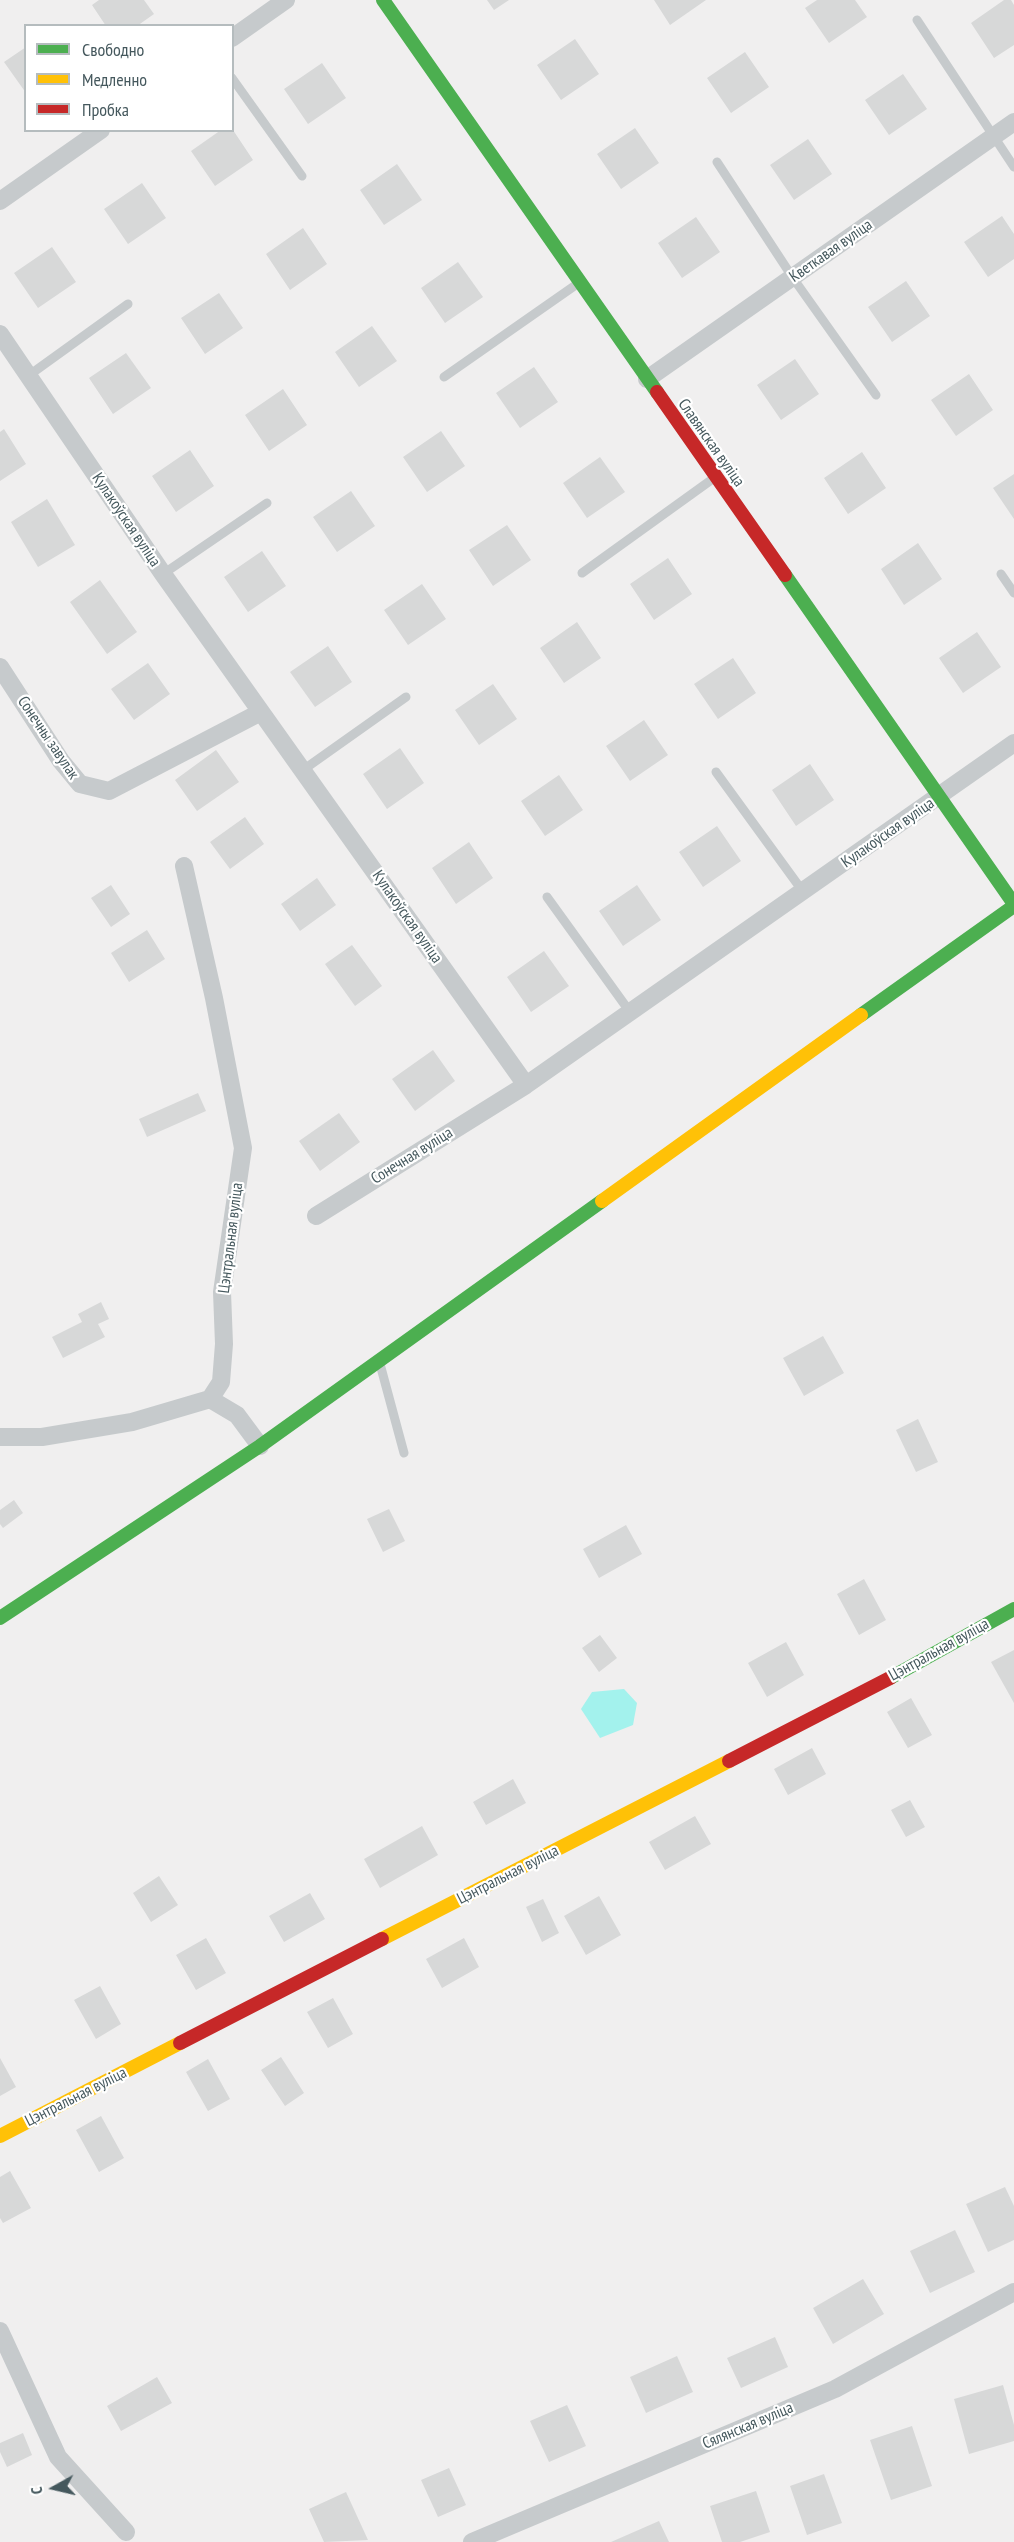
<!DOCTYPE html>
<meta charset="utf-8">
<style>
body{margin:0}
#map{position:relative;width:1014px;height:2542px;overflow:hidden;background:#f0efef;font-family:"PT Sans Narrow",sans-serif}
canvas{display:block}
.legend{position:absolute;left:24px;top:24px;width:210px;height:108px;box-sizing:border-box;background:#fff;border:2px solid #b5bcbe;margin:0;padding:8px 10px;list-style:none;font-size:18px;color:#45585d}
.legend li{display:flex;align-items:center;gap:12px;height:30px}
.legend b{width:30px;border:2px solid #b5bcbe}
.north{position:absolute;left:24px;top:2458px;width:60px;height:60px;-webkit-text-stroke:4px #fff;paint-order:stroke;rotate:262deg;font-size:16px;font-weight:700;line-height:24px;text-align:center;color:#45585d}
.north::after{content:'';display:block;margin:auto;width:21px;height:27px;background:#45585d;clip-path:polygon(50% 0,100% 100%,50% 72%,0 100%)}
</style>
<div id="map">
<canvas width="1014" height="2542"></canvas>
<ul class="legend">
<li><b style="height:8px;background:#4caf50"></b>Свободно</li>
<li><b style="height:8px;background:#ffc107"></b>Медленно</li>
<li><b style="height:8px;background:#c62828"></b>Пробка</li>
</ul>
<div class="north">С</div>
</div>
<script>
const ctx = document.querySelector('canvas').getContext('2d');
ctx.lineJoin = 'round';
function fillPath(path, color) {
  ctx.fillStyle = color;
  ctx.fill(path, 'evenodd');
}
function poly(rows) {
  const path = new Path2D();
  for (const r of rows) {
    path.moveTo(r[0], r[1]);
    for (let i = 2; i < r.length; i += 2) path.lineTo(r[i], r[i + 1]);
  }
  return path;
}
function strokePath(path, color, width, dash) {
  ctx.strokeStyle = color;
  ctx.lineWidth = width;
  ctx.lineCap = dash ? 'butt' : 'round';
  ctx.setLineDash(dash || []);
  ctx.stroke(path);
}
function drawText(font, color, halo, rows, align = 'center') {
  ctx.font = font + ' "PT Sans Narrow",sans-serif';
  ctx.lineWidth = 4.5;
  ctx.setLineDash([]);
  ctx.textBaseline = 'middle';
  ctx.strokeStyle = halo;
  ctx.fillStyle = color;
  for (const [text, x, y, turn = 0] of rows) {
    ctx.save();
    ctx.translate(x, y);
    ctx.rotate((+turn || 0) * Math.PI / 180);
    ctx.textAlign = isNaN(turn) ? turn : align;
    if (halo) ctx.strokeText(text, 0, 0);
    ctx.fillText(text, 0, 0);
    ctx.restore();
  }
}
const water = poly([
 [624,1689,637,1703,633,1725,600,1738,581,1709,592,1692]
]);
const building = poly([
 [99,0,144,0,154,14,137,26,106,26,92,5],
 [487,0,509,0,494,10],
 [654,0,706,0,670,25],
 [817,0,855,0,867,17,829,43,805,8],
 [1004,0,1011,0,1014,5,1014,45,994,58,971,23],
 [575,39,599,74,561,100,537,65],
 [26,47,26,93,4,62],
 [745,52,769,87,731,113,707,78],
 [322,63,346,98,308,124,284,89],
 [903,74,927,109,889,135,865,100],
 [635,128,659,163,621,189,597,154],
 [221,130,233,130,253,160,215,186,191,151],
 [808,139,832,174,794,200,770,165],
 [397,164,422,200,384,225,360,190],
 [142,183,166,218,128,244,104,209],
 [1002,216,1014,234,1014,259,988,277,964,242],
 [696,217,720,252,682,278,658,243],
 [303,228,327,264,290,290,266,254],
 [52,247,76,282,38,308,14,273],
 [458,262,483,297,445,323,421,288],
 [906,281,930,316,892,342,868,307],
 [219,293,243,328,205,354,181,318],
 [372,326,397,361,359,387,335,352],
 [126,353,151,388,113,414,89,378],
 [795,359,819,394,781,420,757,385],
 [534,367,558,402,520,428,496,393],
 [969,374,993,410,956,436,931,400],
 [283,389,307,425,269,451,245,415],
 [4,429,26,464,0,481,0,432],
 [441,431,465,466,427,492,403,457],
 [190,450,214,486,176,512,152,476],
 [862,452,886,488,848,514,824,478],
 [600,457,625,492,587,518,563,483],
 [1014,474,1014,519,993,488],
 [351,491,375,526,337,552,313,517],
 [47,499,75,545,38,567,11,522],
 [507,525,531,560,493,586,469,550],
 [918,543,942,579,904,605,881,569],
 [262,551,286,586,248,612,224,577],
 [668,558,692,594,654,620,630,584],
 [100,580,137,632,107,654,70,602],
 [422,584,446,619,408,645,384,610],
 [577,622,601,658,564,683,540,648],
 [977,632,1001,667,963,693,939,658],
 [328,646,352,682,315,707,290,672],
 [733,658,756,693,718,719,694,684],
 [148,663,170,694,134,720,111,689],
 [493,684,517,719,479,745,455,710],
 [644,720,668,755,630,781,606,746],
 [400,748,424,783,387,809,363,774],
 [216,750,239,782,197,811,175,780],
 [810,764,834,800,796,826,772,790],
 [559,775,583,810,545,836,521,801],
 [245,817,264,844,230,869,210,842],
 [717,826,741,861,703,887,679,852],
 [469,842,493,878,456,904,432,868],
 [317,878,336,905,300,931,281,904],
 [111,885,130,914,111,927,91,898],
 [637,885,661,920,623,946,599,911],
 [147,930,165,959,129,982,111,953],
 [352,945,382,986,355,1006,325,964],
 [544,951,569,986,531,1012,507,977],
 [433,1050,455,1081,415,1111,392,1079],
 [198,1093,206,1111,147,1137,139,1119],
 [339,1113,360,1142,320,1171,299,1141],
 [101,1302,109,1319,98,1324,105,1337,63,1358,52,1337,82,1322,78,1314],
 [823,1336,844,1373,804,1396,783,1358],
 [918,1419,938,1462,916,1472,896,1430],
 [14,1500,23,1513,3,1528,0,1524,0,1510],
 [389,1509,405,1541,383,1552,367,1519],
 [626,1525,642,1554,599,1578,583,1549],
 [864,1579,886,1620,859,1635,837,1594],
 [600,1635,617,1658,599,1672,582,1648],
 [786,1642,804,1675,767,1697,748,1663],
 [1014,1650,1014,1703,991,1662],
 [911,1698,932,1735,908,1748,887,1712],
 [812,1748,826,1774,788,1795,774,1769],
 [513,1779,526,1803,486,1825,473,1802],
 [910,1800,925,1827,906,1837,891,1810],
 [695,1816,711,1844,665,1870,649,1842],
 [422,1826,438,1855,380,1888,364,1859],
 [159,1876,178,1905,151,1922,133,1893],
 [310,1893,325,1919,284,1942,269,1916],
 [599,1896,621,1935,586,1955,564,1916],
 [543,1899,559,1933,542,1942,526,1907],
 [206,1938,226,1973,196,1990,176,1955],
 [464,1938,479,1967,442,1988,426,1959],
 [100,1986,121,2024,96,2039,74,2000],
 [333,1998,353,2034,328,2048,307,2012],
 [281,2057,304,2093,285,2106,261,2070],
 [0,2058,16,2087,0,2096],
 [208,2059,230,2099,208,2111,186,2072],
 [101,2116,124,2158,99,2172,76,2130],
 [10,2171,31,2208,3,2223,0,2218,0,2177],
 [1005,2187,1014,2206,1014,2240,988,2252,966,2204],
 [955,2230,975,2272,930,2293,910,2251],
 [863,2279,884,2314,833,2344,813,2308],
 [775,2337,788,2367,741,2388,727,2358],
 [677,2356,693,2392,646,2413,630,2377],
 [157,2377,172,2403,121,2431,107,2406],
 [1003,2385,1014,2425,1014,2441,969,2454,954,2399],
 [567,2405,586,2446,549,2462,530,2421],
 [912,2426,932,2486,891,2500,870,2440],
 [23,2433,32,2455,7,2467,0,2452,0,2443],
 [449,2468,466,2505,438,2517,421,2480],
 [824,2474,842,2523,807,2535,790,2486],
 [756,2491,770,2532,740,2542,722,2542,710,2506],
 [346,2492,368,2540,324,2542,309,2509],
 [659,2521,669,2542,611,2542]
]);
const lane = poly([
 [917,20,1014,167],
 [232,78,302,176],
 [717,162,793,278,876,395],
 [28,376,128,304],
 [444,377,580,282],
 [582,573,714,478],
 [163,574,267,503],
 [1001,574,1014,593],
 [303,770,406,697],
 [716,772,804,893],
 [547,897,630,1012],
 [380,1364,404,1453]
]);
const street = poly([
 [232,38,286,0],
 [0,201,101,130],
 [0,334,163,574,526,1085],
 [647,379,1014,122],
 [0,667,61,761,80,784,109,791,261,712],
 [316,1216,526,1085,1014,743],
 [210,1399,237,1415,260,1446],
 [0,1437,42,1437,132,1422,210,1399,221,1382,224,1344,222,1292,243,1148,214,998,184,866],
 [0,2331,58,2457,126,2532],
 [472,2542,835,2389,1014,2292]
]);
const fast = poly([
 [383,0,657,392],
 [785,575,1014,904],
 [861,1015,1014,906],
 [0,1618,260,1446,602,1201],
 [890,1678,1014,1609]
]);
const slow = poly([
 [602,1201,861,1015],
 [382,1939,729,1761],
 [0,2136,180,2043]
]);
const jam = poly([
 [657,392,785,575],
 [729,1761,890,1678],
 [180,2043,382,1939]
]);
const streetNames = [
 ["Кветкавая вуліца",831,251,-35],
 ["Славянская вуліца",711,443,55],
 ["Кулакоўская вуліца",126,520,56],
 ["Сонечны завулак",48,738,56],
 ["Кулакоўская вуліца",888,833,-35],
 ["Кулакоўская вуліца",407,917,55],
 ["Сонечная вуліца",412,1156,-32],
 ["Цэнтральная вуліца",231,1238,-83],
 ["Цэнтральная вуліца",939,1650,-29],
 ["Цэнтральная вуліца",508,1875,-27],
 ["Цэнтральная вуліца",76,2097,-27],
 ["Сялянская вуліца",748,2426,-23]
];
fillPath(water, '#a3f2ed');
fillPath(building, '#d7d8d8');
strokePath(lane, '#c6cacc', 9);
strokePath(street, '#c6cacc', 18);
strokePath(fast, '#4caf50', 14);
strokePath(slow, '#ffc107', 14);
strokePath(jam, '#c62828', 14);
drawText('16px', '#45585d', '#fff', streetNames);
</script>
